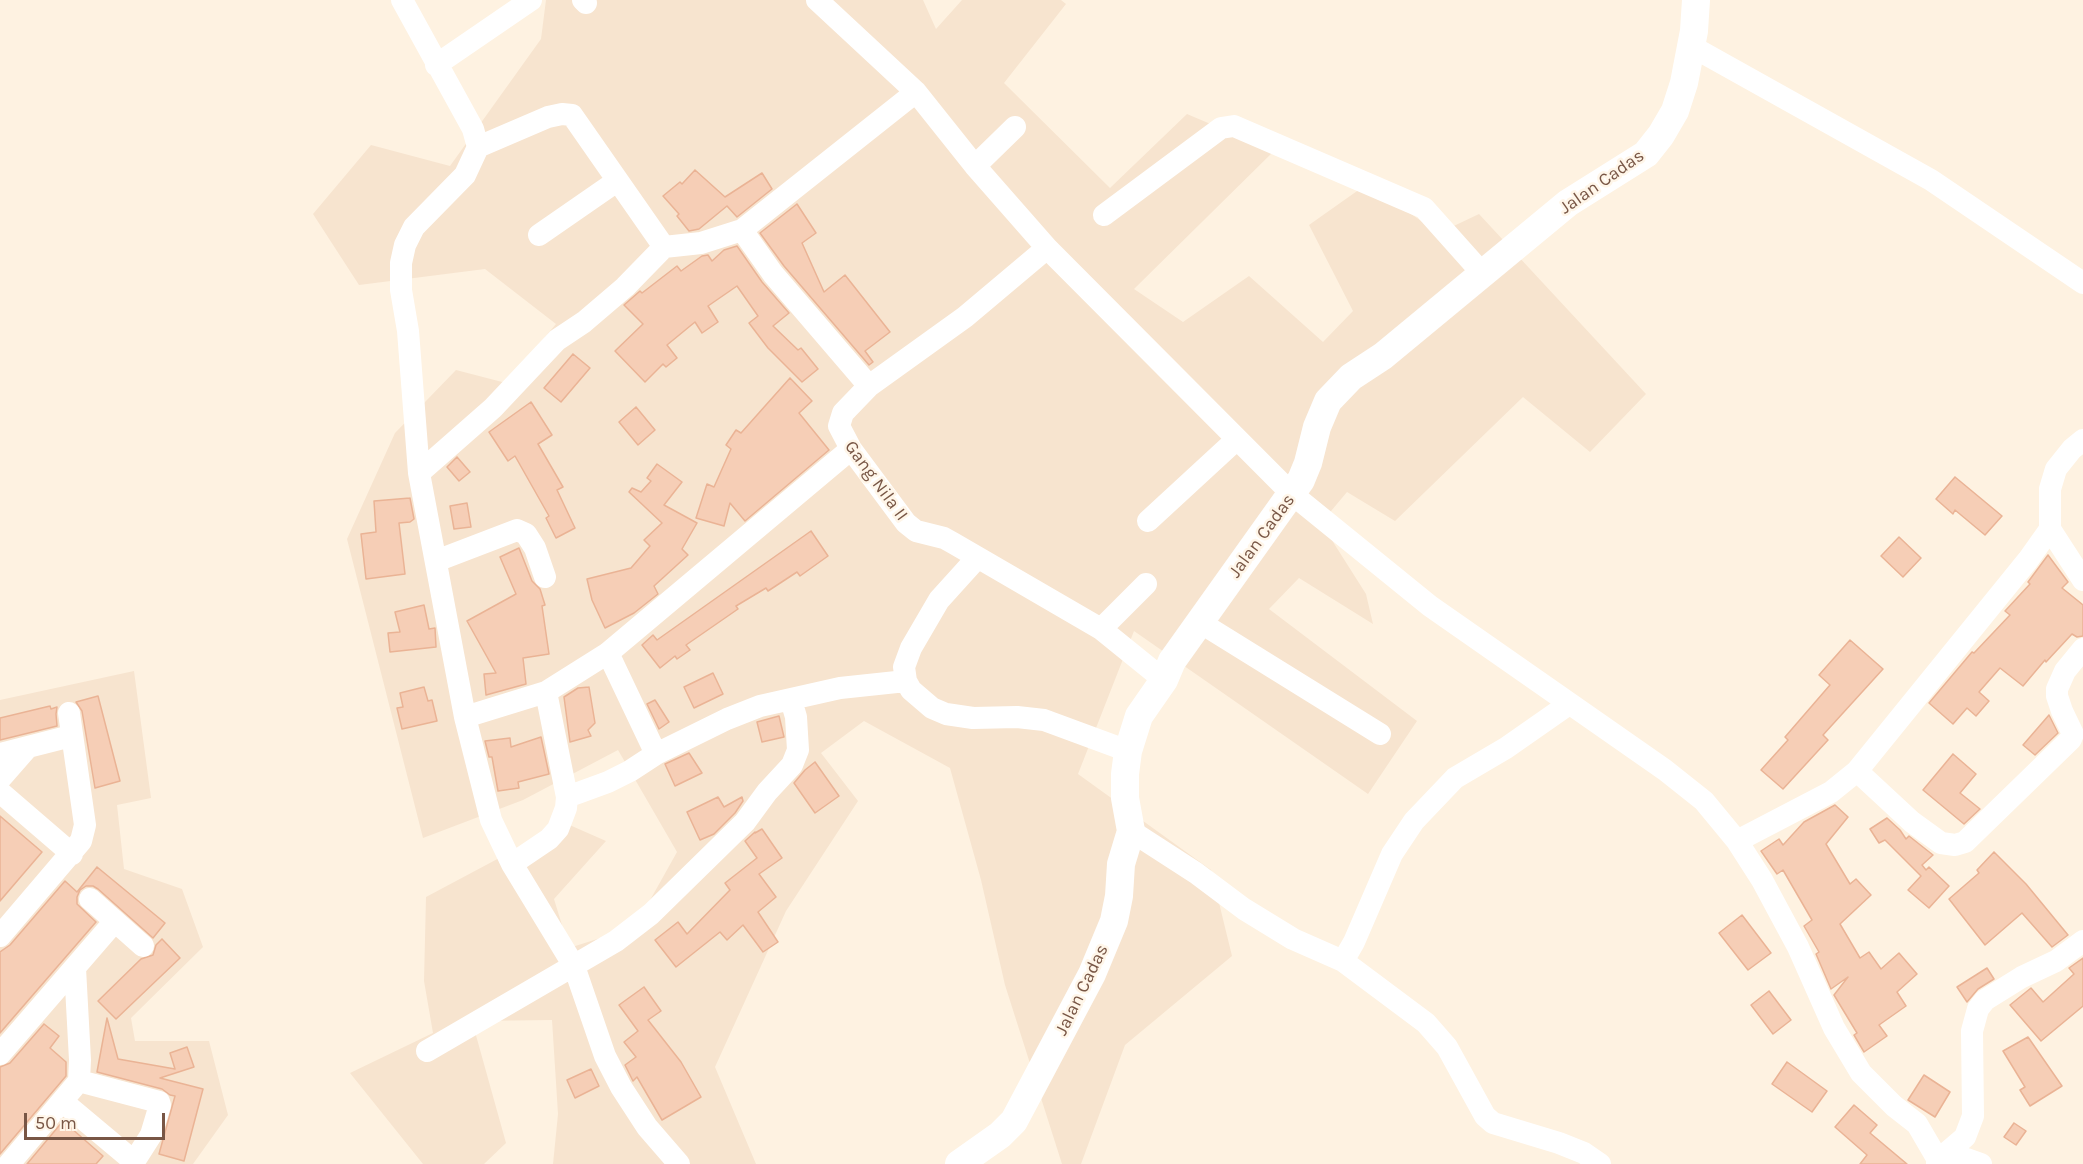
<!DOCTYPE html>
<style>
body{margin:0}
#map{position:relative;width:2083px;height:1164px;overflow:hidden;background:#fef2e1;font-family:Karla,sans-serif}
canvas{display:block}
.scale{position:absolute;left:24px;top:1113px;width:141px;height:27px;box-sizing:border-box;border:3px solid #785645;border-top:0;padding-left:8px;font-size:18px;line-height:21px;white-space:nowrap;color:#785645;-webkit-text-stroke:4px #fff6e9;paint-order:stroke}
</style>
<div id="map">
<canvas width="2083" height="1164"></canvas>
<div class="scale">50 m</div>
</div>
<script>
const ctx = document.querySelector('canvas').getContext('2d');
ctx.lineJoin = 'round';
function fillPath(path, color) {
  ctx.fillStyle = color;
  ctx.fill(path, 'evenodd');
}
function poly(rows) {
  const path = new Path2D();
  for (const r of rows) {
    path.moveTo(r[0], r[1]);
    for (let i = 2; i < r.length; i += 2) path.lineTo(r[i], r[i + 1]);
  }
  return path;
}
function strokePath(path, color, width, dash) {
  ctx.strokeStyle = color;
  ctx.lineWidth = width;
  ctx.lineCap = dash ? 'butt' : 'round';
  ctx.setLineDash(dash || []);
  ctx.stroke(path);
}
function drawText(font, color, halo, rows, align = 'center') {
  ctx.font = font + ' Karla,sans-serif';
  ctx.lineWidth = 5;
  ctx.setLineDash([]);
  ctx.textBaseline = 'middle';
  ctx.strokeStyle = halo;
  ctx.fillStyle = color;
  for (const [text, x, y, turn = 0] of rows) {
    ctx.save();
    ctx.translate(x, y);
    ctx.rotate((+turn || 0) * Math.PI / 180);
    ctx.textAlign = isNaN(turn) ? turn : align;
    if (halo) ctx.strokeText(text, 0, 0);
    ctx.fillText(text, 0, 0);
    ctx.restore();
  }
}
const residential = poly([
 [546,0,923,0,936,29,962,0,1061,0,1066,4,1004,83,1110,188,1187,114,1274,151,1134,289,1183,322,1249,276,1323,342,1353,311,1309,225,1367,184,1439,233,1479,214,1646,394,1590,452,1523,397,1395,521,1347,492,1321,523,1366,594,1373,624,1299,578,1269,609,1417,721,1368,794,1134,631,1078,774,1211,870,1232,956,1125,1045,1081,1164,1062,1164,1005,985,981,880,950,768,864,721,821,753,858,801,786,911,715,1067,756,1164,553,1164,558,1114,552,1020,472,1021,506,1143,484,1164,423,1164,350,1073,433,1033,424,981,426,897,565,823,606,841,554,899,569,948,635,927,677,852,618,750,523,800,423,838,347,539,395,433,456,370,506,383,556,324,485,269,359,285,313,214,371,145,450,166,541,39],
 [134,671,151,798,117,805,124,869,182,889,203,947,131,1018,135,1041,209,1041,228,1115,193,1164,0,1164,0,700]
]);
const building = poly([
 [695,170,725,197,762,173,772,189,737,217,727,206,699,229,689,231,677,216,679,214,663,196,680,182,682,184,695,170],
 [797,204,816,233,802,243,824,292,845,275,890,332,865,351,873,362,869,365,784,266,760,233,797,204],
 [737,246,762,282,789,313,773,326,798,350,801,348,818,369,802,382,768,348,749,323,758,316,737,286,708,306,718,322,702,333,695,322,667,345,677,358,666,367,663,364,645,382,615,351,643,324,624,305,640,291,642,293,677,266,681,271,702,256,708,255,712,261,724,250,737,246],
 [573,354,590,368,561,402,544,388,573,354],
 [790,378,812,401,799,413,829,450,745,521,730,503,724,526,696,518,707,484,714,487,731,449,726,445,736,430,741,433,790,378],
 [531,402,552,435,538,444,563,487,557,490,575,528,556,538,546,518,549,516,515,456,508,461,489,432,531,402],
 [636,407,655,430,638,445,619,422,636,407],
 [457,457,470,472,459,481,447,467,457,457],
 [657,464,682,482,664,505,697,523,682,549,688,555,654,586,658,594,634,613,605,628,592,600,587,579,631,568,650,546,644,540,662,523,629,492,632,488,641,492,651,481,647,478,657,464],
 [1955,477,2002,516,1985,535,1955,510,1953,514,1936,499,1955,477],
 [410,498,414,519,410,522,399,523,405,574,366,579,361,534,376,532,374,501,410,498],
 [467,503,471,527,454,529,450,506,467,503],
 [811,531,828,556,800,576,797,572,768,591,766,588,736,606,738,609,686,645,690,650,677,659,675,656,660,668,642,645,653,635,657,640,811,531],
 [1899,537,1921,558,1903,577,1881,556,1899,537],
 [519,548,532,581,540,589,545,605,542,606,549,654,523,658,526,684,486,695,484,674,496,673,467,621,516,594,500,557,519,548],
 [2048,555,2068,582,2062,588,2083,605,2083,636,2077,637,2072,634,2046,662,2045,660,2023,686,2000,668,1979,692,1989,701,1976,716,1967,708,1953,724,1929,703,1972,652,1974,653,2010,615,2005,611,2030,584,2028,582,2048,555],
 [424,605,429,629,435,628,436,647,390,652,388,633,400,632,395,612,424,605],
 [1850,640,1883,669,1823,735,1828,740,1783,789,1761,770,1788,740,1785,737,1830,685,1819,675,1850,640],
 [713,673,723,694,694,708,684,687,713,673],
 [424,687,428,701,432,700,437,721,402,729,397,708,403,707,400,693,424,687],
 [589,687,595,723,588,730,591,736,570,742,564,697,578,688,589,687],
 [98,696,120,781,95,788,82,711,76,702,98,696],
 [655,700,669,722,659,729,647,704,655,700],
 [50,706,51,709,57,707,56,714,57,726,0,740,0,718,50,706],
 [2049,715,2058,733,2035,755,2023,745,2049,715],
 [779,716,784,737,762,742,757,722,779,716],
 [541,737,549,774,518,782,519,788,498,791,492,757,489,757,485,741,510,738,511,747,541,737],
 [689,753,702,773,675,786,665,764,689,753],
 [1953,754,1976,774,1960,793,1980,809,1964,824,1923,790,1953,754],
 [815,762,839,796,815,813,794,783,805,770,815,762],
 [718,797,724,807,742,797,743,801,735,813,714,834,700,840,687,812,718,797],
 [1835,805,1848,817,1826,844,1850,884,1856,879,1871,895,1840,924,1860,958,1869,952,1881,969,1899,953,1917,974,1897,992,1906,1006,1879,1025,1887,1036,1864,1052,1854,1035,1857,1033,1834,995,1848,977,1831,989,1816,954,1819,952,1804,926,1812,920,1783,870,1777,874,1761,851,1779,839,1783,845,1804,822,1835,805],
 [0,816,42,852,0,901,0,816],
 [1887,818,1900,830,1906,839,1909,836,1933,855,1922,865,1926,870,1929,867,1949,886,1929,908,1908,890,1921,876,1885,840,1879,843,1870,829,1887,818],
 [762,829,782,858,759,874,776,897,758,912,778,942,763,952,743,925,727,940,720,932,676,967,655,940,678,922,687,934,730,890,725,883,757,858,745,841,755,832,755,833,762,829],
 [1994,852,2026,884,2068,935,2052,947,2022,913,1985,945,1949,899,1979,873,1977,870,1994,852],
 [97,867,165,923,153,938,98,889,93,886,86,886,80,890,77,897,77,904,96,922,0,1033,0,952,10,945,65,881,77,892,97,867],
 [1742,915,1771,953,1748,970,1719,933,1742,915],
 [162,939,180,958,116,1019,98,1001,141,959,153,955,156,945,162,939],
 [2083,958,2083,1006,2041,1041,2010,1005,2031,988,2043,1002,2074,974,2069,968,2083,958],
 [1987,968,1994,979,1978,989,1967,1002,1957,987,1987,968],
 [644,987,661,1011,648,1020,681,1062,701,1097,662,1120,637,1077,633,1081,625,1065,636,1057,624,1042,638,1031,619,1005,644,987],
 [1769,991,1791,1020,1773,1034,1751,1005,1769,991],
 [107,1018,118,1059,175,1069,170,1053,187,1047,194,1067,160,1078,203,1089,184,1161,159,1154,175,1096,170,1095,162,1089,97,1072,107,1018],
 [44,1024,59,1036,50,1048,66,1062,66,1076,0,1154,0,1067,10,1063,44,1024],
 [2028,1037,2062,1086,2030,1106,2020,1090,2025,1087,2003,1051,2028,1037],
 [1787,1062,1827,1091,1812,1112,1772,1084,1787,1062],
 [591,1069,599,1086,575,1098,567,1080,591,1069],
 [1924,1075,1950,1092,1935,1117,1908,1100,1924,1075],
 [1854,1105,1877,1125,1870,1133,1907,1164,1860,1164,1867,1155,1835,1127,1854,1105],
 [63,1121,103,1156,96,1164,27,1164,63,1121],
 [2014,1123,2026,1131,2016,1145,2004,1137,2014,1123]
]);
const minor = poly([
 [402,0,473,129,478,147,465,175,414,227,405,245,401,263,401,290,408,331,419,473,465,717,491,820,512,864,574,966,605,1056,621,1087,647,1127,679,1164],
 [583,0,586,3],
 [817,0,916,92,975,166,1047,248,1292,494,1430,606,1665,770,1704,801,1737,841,1762,880,1798,947,1834,1028,1861,1073,1894,1106,1917,1124,1938,1160,1967,1159,1981,1164],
 [1691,46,1931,180,2083,283],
 [436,65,531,0],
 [478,147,548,117,562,114,572,115,664,247],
 [975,166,1015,127],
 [1104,215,1221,128,1234,126,1424,208,1482,273],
 [742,230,773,274,869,386,843,413,839,426,851,449,906,523,916,531,944,538,953,543,1101,629,1164,680],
 [539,235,617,181],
 [869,386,965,317,1047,248],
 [419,473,493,408,557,340,584,322,625,287,664,247,701,243,742,230,916,92],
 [1148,521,1237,439],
 [2050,529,2083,580],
 [977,558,939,600,911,648,904,667,906,681,911,690,932,708,946,714,973,718,1017,717,1044,720,1128,751],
 [436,561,517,530,526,534,535,548,545,577],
 [1201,623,1380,734],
 [1101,629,1146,584],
 [608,653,656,754],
 [465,717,546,692],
 [0,754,71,736],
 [1857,771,1912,822,1941,843,1955,845,1965,842,2071,739,2073,734,2062,711,2057,696,2057,689,2065,671,2083,649],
 [0,779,28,747],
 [0,792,72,854],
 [567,797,608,782,630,771,656,754,727,719,760,706,840,688,906,681],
 [1131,831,1196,873,1244,909,1293,939,1343,961,1426,1023,1447,1047,1485,1116,1493,1123,1559,1143,1584,1153,1600,1164],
 [1737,841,1831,792,1857,771,2028,560,2050,529,2050,489,2056,469,2072,449,2083,440],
 [512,864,549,839,558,829,566,808,567,797,546,692,608,653,851,449],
 [90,899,143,946],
 [0,936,81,841,85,825,69,713],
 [1343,961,1354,942,1392,854,1414,821,1455,778,1506,748,1569,704],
 [427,1051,616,941,651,914,745,822,767,792,792,765,798,750,796,717,791,700],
 [0,1054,115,921],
 [63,1102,131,1159,137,1157,151,1135,160,1105,159,1102,79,1081],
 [1937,1163,1938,1160,1965,1137,1973,1116,1972,1031,1978,1009,1985,1000,2022,977,2056,961,2083,941],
 [9,1164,79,1081,80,1060,75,968]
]);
const tertiary = poly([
 [959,1164,1000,1135,1014,1121,1092,974,1114,921,1119,896,1121,864,1131,831,1125,798,1125,774,1128,751,1139,716,1164,680,1172,661,1301,480,1308,463,1317,427,1328,401,1351,377,1383,356,1568,203,1646,154,1661,135,1675,111,1684,83,1694,31,1696,0]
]);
const streetNames = [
 ["Jalan Cadas",1602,182,-35],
 ["Gang Nila II",876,481,54],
 ["Jalan Cadas",1262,536,-54],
 ["Jalan Cadas",1082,990,-64]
];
fillPath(residential, '#f7e4cf');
fillPath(building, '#f6ceb6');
strokePath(building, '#eab395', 1.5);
strokePath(minor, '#fff', 22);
strokePath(tertiary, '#fff', 28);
drawText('18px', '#785645', '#fff6e9', streetNames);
</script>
